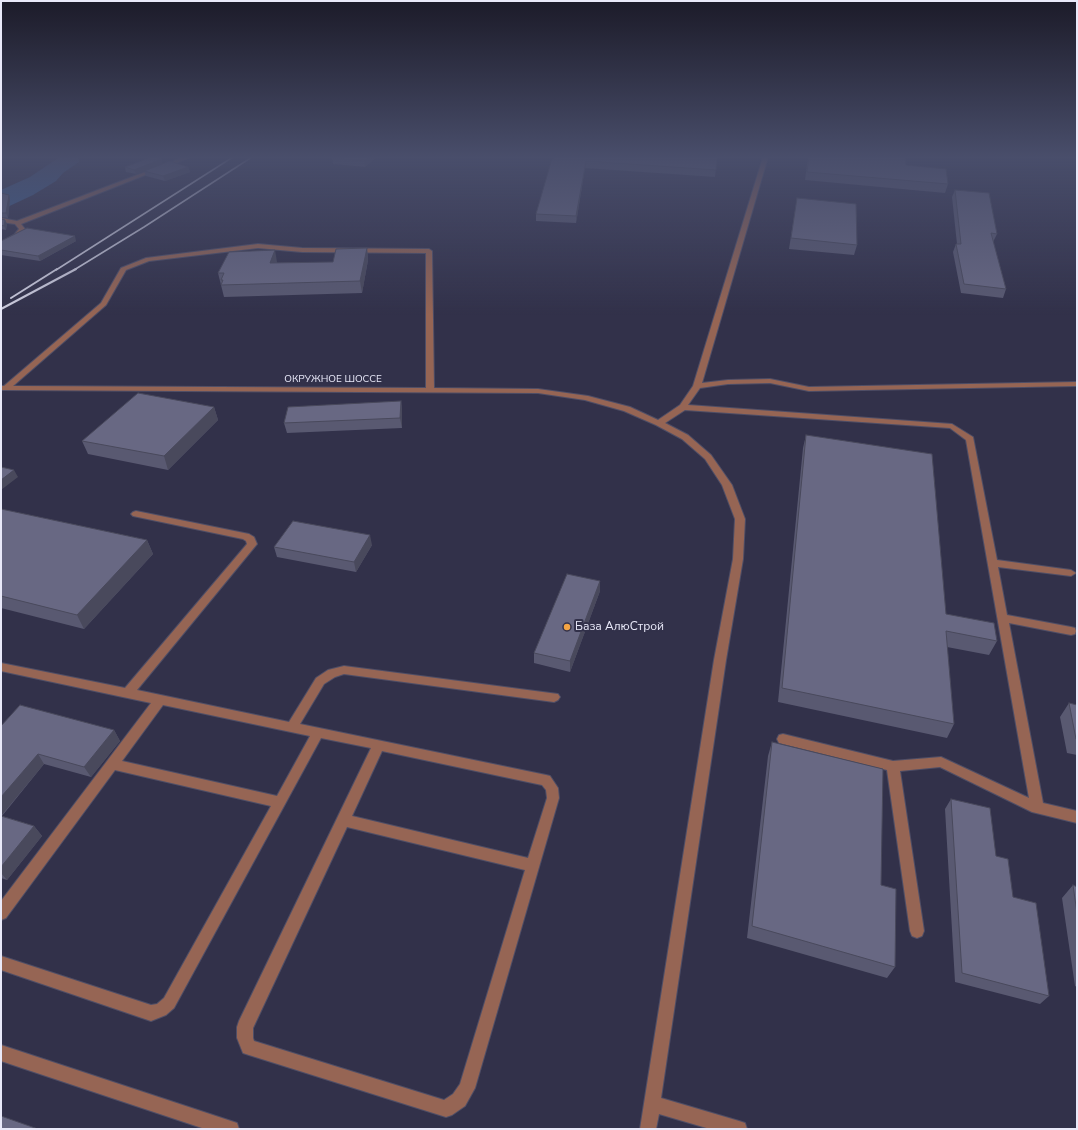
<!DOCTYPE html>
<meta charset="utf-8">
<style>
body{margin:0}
#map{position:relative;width:1078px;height:1130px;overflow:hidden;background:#32314a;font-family:"Nunito Sans",sans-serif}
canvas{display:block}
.frame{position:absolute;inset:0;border:2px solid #e9e9f9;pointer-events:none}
</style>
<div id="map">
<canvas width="1078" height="1130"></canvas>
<div class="frame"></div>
</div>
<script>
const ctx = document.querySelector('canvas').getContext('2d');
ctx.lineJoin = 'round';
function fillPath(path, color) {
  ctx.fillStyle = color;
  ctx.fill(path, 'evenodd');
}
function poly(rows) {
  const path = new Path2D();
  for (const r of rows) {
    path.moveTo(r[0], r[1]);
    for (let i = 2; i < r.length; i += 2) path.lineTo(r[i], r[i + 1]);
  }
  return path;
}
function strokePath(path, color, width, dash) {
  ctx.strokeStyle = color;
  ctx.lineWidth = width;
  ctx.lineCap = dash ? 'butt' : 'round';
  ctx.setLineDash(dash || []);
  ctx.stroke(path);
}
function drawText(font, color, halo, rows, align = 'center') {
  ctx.font = font + ' "Nunito Sans",sans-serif';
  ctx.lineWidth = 4;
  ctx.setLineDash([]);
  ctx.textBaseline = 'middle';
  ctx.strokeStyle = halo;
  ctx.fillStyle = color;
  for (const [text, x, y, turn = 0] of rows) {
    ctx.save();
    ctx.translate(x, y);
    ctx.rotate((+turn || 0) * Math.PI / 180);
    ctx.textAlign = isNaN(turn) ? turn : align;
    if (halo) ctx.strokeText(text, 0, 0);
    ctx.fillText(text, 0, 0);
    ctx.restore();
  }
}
const water = poly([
 [58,158,77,157,79,159,79,162,63,173,56,181,33,195,1,210,1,190,30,177]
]);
const minor = poly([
 [184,157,191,157,21,224,25,229,18,237,1,246,1,242,14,235,19,229,15,224,1,222,1,218,17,221,184,157],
 [763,157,768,157,702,383,728,380,770,379,809,387,1077,382,1077,386,809,391,770,383,728,384,700,388,688,405,952,424,973,437,997,560,1071,570,1076,573,1071,576,998,567,1007,615,1071,627,1075,628,1076,631,1075,634,1071,635,1009,623,1043,803,1077,811,1077,823,1032,812,940,767,900,771,924,931,922,936,917,938,912,936,910,931,887,770,779,743,777,739,779,735,783,734,893,761,941,757,1029,798,966,440,950,428,685,410,665,423,688,435,711,455,732,485,745,519,743,559,726,660,661,1098,739,1121,745,1123,747,1129,710,1129,659,1114,656,1129,640,1129,714,660,733,559,735,519,722,485,705,459,682,439,656,425,624,411,585,400,538,393,1,390,1,386,4,386,101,303,121,268,146,258,258,244,302,248,429,249,432,251,434,388,538,389,588,396,630,407,658,420,680,405,693,386,763,157],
 [258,248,302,252,426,253,426,388,13,386,106,305,126,270,149,261,258,248],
 [136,511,249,534,254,537,257,544,137,690,289,722,316,678,328,670,344,666,558,694,560,697,558,700,554,702,344,674,335,677,324,684,300,724,546,775,550,776,558,788,559,798,475,1088,465,1106,452,1115,446,1117,249,1055,243,1053,237,1038,237,1027,239,1021,371,748,321,738,174,1008,166,1015,151,1021,1,970,1,956,151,1005,157,1004,164,998,271,806,115,770,6,918,1,920,1,901,151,703,1,671,1,663,125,688,247,544,246,541,243,539,133,516,131,514,133,512,136,511],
 [163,705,310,736,277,796,122,761,163,705],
 [382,751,542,785,546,790,547,798,528,858,352,816,382,751],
 [347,827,525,870,460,1084,453,1094,444,1100,254,1041,253,1038,253,1028,347,827],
 [1,1045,231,1121,237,1123,239,1129,205,1129,1,1061,1,1045]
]);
const railFar1 = poly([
 [56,270,233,157],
 [74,270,144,227,252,157]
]);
const rail = poly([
 [11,298,57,269],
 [1,309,76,269]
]);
const wall = poly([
 [333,157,377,157,365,167,333,164,332,158],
 [502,157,521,157,521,158],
 [554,157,717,157,715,177,585,168,576,223,536,221,536,214],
 [808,157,905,157,906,165,948,184,945,193,805,180],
 [163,164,136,174,126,172,125,167],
 [188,167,190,172,165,181,146,176,144,171],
 [955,190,997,234,993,242,1006,289,1003,298,961,293,953,252,956,244,957,244,952,197],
 [1,193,10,199,8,218,1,217],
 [797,198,857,245,854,255,789,249],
 [1,219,7,224,6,230,1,229],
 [1,241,76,241,40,261,1,255],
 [367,248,368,260,362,293,224,297,218,273,277,262,277,263,333,262],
 [401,401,402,411,402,428,287,433,284,423],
 [214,407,218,420,168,470,88,454,82,441],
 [806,435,946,614,997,641,989,655,947,647,954,724,947,738,778,702,803,448],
 [1,509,147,540,153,554,84,629,1,608],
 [372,545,356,572,277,557,274,547],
 [600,581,600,591,570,672,534,663,534,653],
 [1069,703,1077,705,1077,755,1067,753,1060,717],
 [1,726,114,730,120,741,91,777,44,764,2,816,34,826,42,836,7,880,1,878],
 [772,742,881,885,895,967,887,978,747,938,768,756],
 [951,799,996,856,1049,996,1040,1004,955,982,945,809],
 [1073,885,1077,887,1077,987,1075,986,1062,898]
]);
const shadedWall = poly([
 [369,157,377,157,365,167,364,161],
 [162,159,163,164,136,174,134,170],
 [586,161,585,168,576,223,576,216],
 [188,167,190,172,165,181,163,176],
 [9,195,10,199,8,218,6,213],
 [5,220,7,224,6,230,4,226],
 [75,236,76,241,40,261,38,256],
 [367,248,368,260,362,293,360,281],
 [275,250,277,262,272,275,270,263],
 [401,401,402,411,402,428,400,418],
 [214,407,218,420,168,470,164,456],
 [14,470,18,477,1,490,1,480],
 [370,535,372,545,356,572,354,562],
 [147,540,153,554,84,629,77,615],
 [600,581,600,591,570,672,570,661],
 [114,730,120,741,91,777,84,767],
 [38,754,44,764,1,816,1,797],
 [34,826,42,836,7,880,1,873,1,867]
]);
const building = poly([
 [152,157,154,157,162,159,134,170,125,167,152,157],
 [333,157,369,157,364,161,332,158,333,157],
 [554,157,717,157,716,170,586,161,576,216,536,214,551,162,554,157],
 [809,157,905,157,906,165,946,169,948,184,807,172,809,157],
 [170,161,188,167,163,176,144,171,170,161],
 [955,190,989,193,997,234,991,233,1006,289,964,284,956,244,961,244,955,190],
 [1,193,9,195,6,213,1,213,1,193],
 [797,198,856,204,857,245,791,238,797,198],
 [1,219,5,220,4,226,1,225,1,219],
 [27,228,75,236,38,256,1,250,1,241,27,228],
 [367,248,360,281,221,285,223,280,221,280,224,273,218,273,229,252,275,250,270,263,333,262,336,249,367,248],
 [138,393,214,407,164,456,82,441,138,393],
 [401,401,400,418,284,423,288,407,401,401],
 [806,435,932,454,946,614,994,623,997,641,946,631,954,724,782,688,806,435],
 [1,467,14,470,1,480,1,467],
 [1,509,147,540,77,615,1,596,1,509],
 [293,521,370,535,354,562,274,547,293,521],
 [567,574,600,581,570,661,534,653,567,574],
 [1069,703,1077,705,1077,739,1076,739,1069,703],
 [20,705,114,730,84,767,38,754,1,797,1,726,20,705],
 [772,742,883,769,881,885,896,889,895,967,752,926,772,742],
 [951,799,990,808,996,856,1008,859,1013,897,1036,903,1049,996,962,973,951,799],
 [1,816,34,826,1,867,1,816],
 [1073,885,1077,887,1077,913,1073,885],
 [1,1116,38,1129,1,1129,1,1116]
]);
const markers = [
 [567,627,4,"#f4a444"]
];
const farStreetnames = [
 ["ОКРУЖНОЕ ШОССЕ",333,380]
];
const poiNames = [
 ["База АлюСтрой",575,627]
];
fillPath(water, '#3a5f92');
strokePath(minor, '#4f4e66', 2);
fillPath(minor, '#966554');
strokePath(railFar1, '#d0d0e1', 1.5);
strokePath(rail, '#d0d0e1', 2);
fillPath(wall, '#595971');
fillPath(shadedWall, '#49495c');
fillPath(building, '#686883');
strokePath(building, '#49495c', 1);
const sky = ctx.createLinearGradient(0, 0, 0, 315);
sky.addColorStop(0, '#1c1b29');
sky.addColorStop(0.5, '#494e6b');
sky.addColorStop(1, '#494e6b00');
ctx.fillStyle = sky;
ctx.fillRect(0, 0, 1078, 315);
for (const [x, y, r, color] of markers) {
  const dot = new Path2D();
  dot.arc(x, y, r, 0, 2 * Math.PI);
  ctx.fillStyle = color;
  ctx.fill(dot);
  strokePath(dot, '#32314a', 1.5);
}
drawText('10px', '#e9e9f9', '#32314a', farStreetnames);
drawText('12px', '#e9e9f9', '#32314a', poiNames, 'left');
</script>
